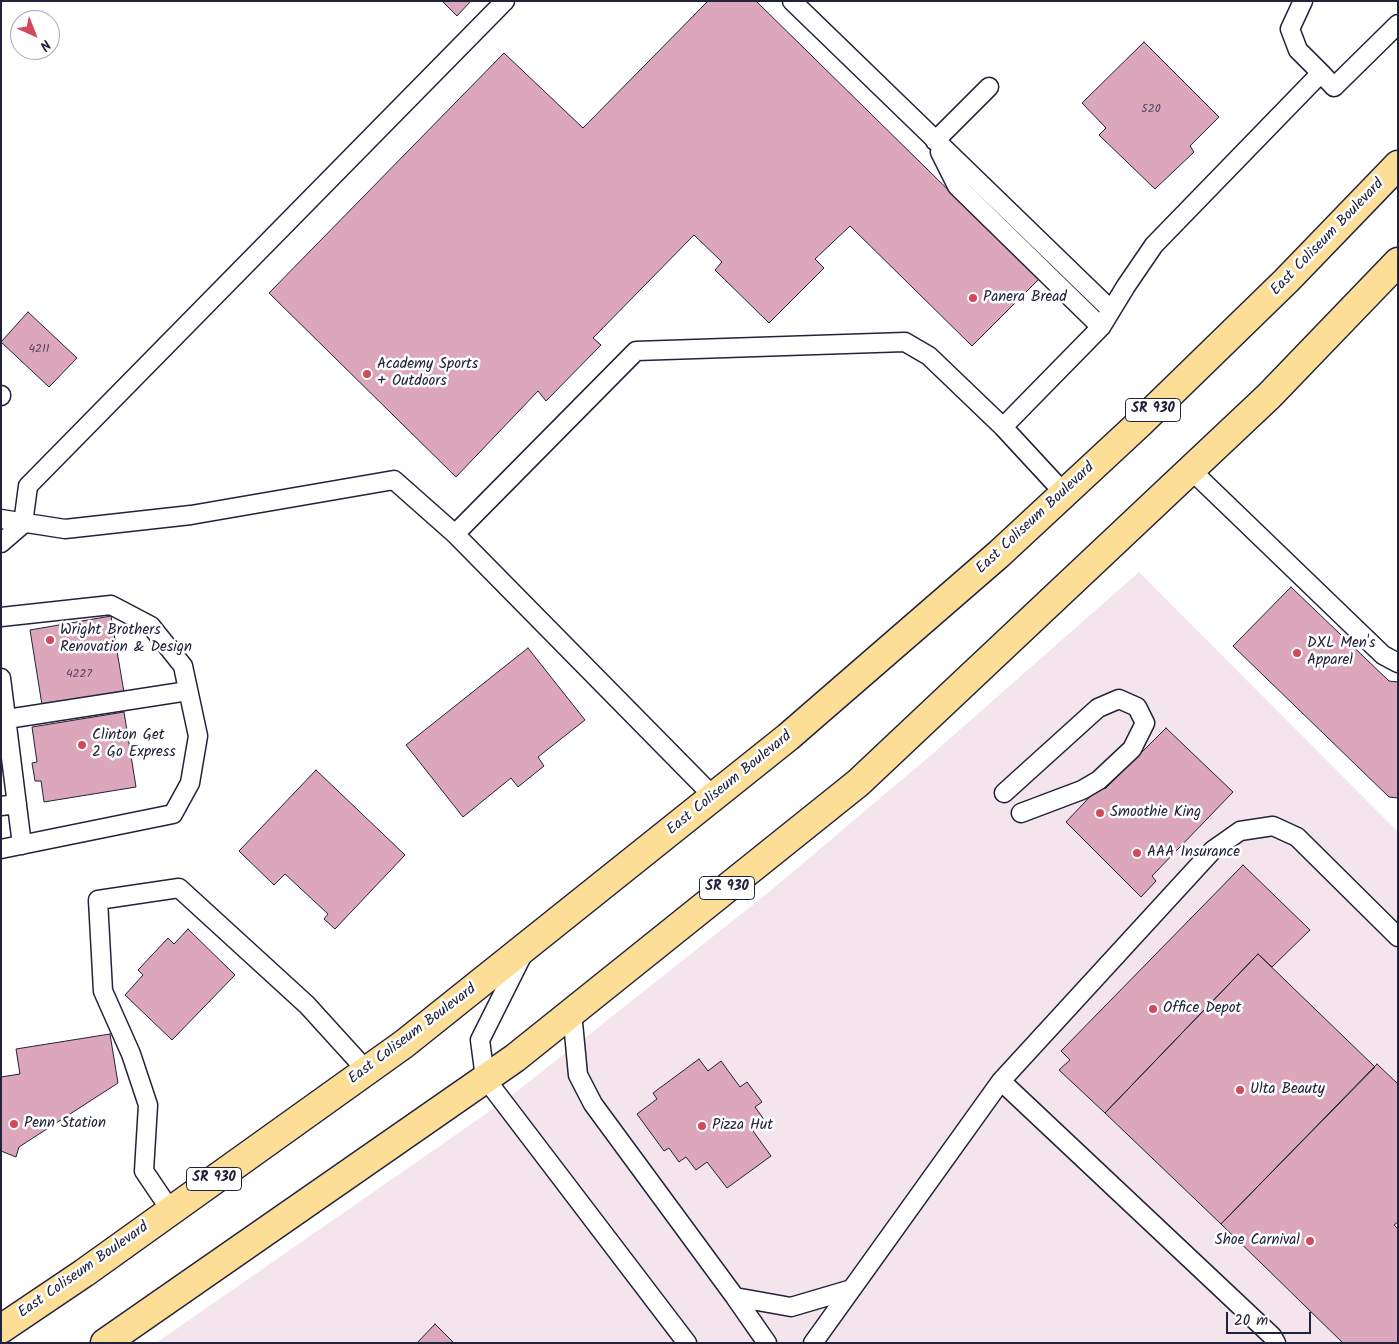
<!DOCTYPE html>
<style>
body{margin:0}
#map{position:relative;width:1399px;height:1344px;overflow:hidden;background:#fff;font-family:Kalam,sans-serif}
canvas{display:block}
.frame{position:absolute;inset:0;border:2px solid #22223b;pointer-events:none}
.north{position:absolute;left:10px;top:10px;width:50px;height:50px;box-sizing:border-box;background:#fff;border:1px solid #a7a7b1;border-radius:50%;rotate:136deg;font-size:14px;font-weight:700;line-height:20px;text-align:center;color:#22223b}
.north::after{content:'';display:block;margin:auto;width:18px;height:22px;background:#d1495b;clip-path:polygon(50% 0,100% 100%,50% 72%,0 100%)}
.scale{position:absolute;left:1226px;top:1312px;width:85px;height:22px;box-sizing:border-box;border:2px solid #22223b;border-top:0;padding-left:6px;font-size:15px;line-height:18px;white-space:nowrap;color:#22223b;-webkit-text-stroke:4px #fff;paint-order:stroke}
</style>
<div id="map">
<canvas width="1399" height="1344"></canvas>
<div class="frame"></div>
<div class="north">N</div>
<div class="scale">20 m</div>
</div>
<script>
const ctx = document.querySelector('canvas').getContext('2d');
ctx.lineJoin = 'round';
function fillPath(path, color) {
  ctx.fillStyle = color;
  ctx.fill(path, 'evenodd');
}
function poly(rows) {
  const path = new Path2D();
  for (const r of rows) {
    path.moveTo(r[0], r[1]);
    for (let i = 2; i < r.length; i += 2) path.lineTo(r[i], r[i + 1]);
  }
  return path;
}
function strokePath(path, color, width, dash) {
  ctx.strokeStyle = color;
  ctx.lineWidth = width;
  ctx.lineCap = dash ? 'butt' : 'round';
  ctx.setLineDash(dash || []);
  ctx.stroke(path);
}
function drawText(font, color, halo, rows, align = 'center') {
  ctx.font = font + ' Kalam,sans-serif';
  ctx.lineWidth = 5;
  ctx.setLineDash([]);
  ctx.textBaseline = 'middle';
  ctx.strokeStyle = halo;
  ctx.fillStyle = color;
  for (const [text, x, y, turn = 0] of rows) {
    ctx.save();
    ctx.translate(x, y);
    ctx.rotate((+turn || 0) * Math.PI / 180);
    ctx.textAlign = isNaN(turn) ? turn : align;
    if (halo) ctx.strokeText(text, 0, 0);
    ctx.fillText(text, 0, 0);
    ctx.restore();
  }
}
const built = poly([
 [1139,572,1398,832,1398,1343,156,1343,503,1102,586,1037,769,892,930,756]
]);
const building = poly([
 [442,1,471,1,457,16,442,1],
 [708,1,756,1,1039,279,972,346,850,226,815,259,824,268,769,323,715,270,722,262,694,235,593,338,601,345,546,401,538,391,456,477,269,293,504,53,583,128,708,1],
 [1144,42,1219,117,1190,146,1194,152,1155,189,1099,135,1106,128,1082,103,1144,42],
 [28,312,77,358,49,387,1,342,28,312],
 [1291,587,1389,681,1398,682,1398,798,1389,797,1233,646,1291,587],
 [111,616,124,692,42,705,30,630,111,616],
 [528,648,585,720,538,757,544,766,518,787,511,778,463,817,406,745,528,648],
 [124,712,136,787,44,802,41,781,35,781,32,763,37,762,32,727,124,712],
 [1166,728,1233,792,1152,876,1156,881,1141,897,1066,822,1101,785,1105,789,1166,728],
 [316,770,405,855,335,929,324,919,328,914,285,874,274,885,239,851,316,770],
 [1243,865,1310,930,1272,967,1258,954,1105,1113,1059,1070,1070,1060,1061,1051,1243,865],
 [188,929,235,975,172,1040,125,995,143,975,138,970,168,938,174,944,188,929],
 [1258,954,1375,1067,1221,1224,1105,1113,1258,954],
 [110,1034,118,1083,19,1147,16,1157,1,1151,1,1077,20,1074,16,1049,110,1034],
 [699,1059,708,1071,721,1061,740,1087,747,1082,762,1102,755,1107,765,1121,753,1131,771,1156,727,1188,707,1162,696,1170,686,1157,679,1162,669,1148,664,1151,637,1114,657,1099,653,1093,699,1059],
 [1377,1064,1398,1084,1398,1222,1394,1225,1398,1229,1398,1343,1343,1343,1221,1224,1377,1064],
 [435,1324,454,1343,417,1343,435,1324]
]);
const lane = poly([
 [792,1,1111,310],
 [1321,73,1334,87,1398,24],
 [935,141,989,87],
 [940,152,957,186,1101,327],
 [1,395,1,396],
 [1003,427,1101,327,1126,286,1154,245,1321,73,1298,50,1290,29,1303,1],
 [1191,470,1383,655,1398,663],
 [1,519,65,529,191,515,394,480,455,534,714,797],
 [455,534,636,351,905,342,929,356,1003,427,1064,493],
 [1,543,23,524,28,486,505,1],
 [1,617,111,605,151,626,183,666,198,736,190,783,173,814,1,849],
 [1,678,22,845],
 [7,719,188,691],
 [1004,793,1098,708,1119,699,1137,707,1145,723,1132,749,1099,780,1082,790,1021,813],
 [1,806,17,804],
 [523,954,480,1040,485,1078,687,1343],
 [572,1012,578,1075,593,1104,735,1297,791,1307,852,1289],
 [1001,1081,1272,1336,1276,1343],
 [171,1211,144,1171,148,1105,131,1054,103,991,98,900,179,888,307,1005,367,1071],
 [735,1297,767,1343],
 [813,1343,1001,1081,1213,850,1240,831,1273,826,1297,837,1398,937]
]);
const highway = poly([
 [1,1329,84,1273,404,1044,788,737,999,554,1140,423,1287,280,1398,165],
 [105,1343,515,1058,858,783,1269,396,1398,262]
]);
const markers = [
 [973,298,5,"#d1495b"],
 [367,374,5,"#d1495b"],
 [50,640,5,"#d1495b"],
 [1297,653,5,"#d1495b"],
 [82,745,5,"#d1495b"],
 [1100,813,5,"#d1495b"],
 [1137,853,5,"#d1495b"],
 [1153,1009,5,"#d1495b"],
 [1240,1090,5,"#d1495b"],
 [14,1124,5,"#d1495b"],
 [702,1126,5,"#d1495b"],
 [1310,1241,5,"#d1495b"]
];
const numberNames = [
 ["520",1151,110],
 ["4211",39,350],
 ["4227",79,675]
];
const shields = [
 [1153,410,55],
 [727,888,55],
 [214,1179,55]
];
const shieldNames = [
 ["SR 930",1153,410],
 ["SR 930",727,888],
 ["SR 930",214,1179]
];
const streetNames = [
 ["East Coliseum Boulevard",1328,238,-46],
 ["East Coliseum Boulevard",1036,519,-43],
 ["East Coliseum Boulevard",730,784,-39],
 ["East Coliseum Boulevard",413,1035,-37],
 ["East Coliseum Boulevard",84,1271,-35]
];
const poiNames = [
 ["Panera Bread",983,298],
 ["Academy Sports",377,365],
 ["+ Outdoors",377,382],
 ["Wright Brothers",60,631],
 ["Renovation & Design",60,648],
 ["DXL Men's",1307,644],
 ["Apparel",1307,661],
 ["Clinton Get",92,736],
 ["2 Go Express",92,753],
 ["Smoothie King",1110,813],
 ["AAA Insurance",1147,853],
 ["Office Depot",1163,1009],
 ["Ulta Beauty",1250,1090],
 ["Penn Station",24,1124],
 ["Pizza Hut",712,1126],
 ["Shoe Carnival",1300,1241,"right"]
];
fillPath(built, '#f4e4eb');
fillPath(building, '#dca6bb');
strokePath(building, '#22223b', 1);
strokePath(lane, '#22223b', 21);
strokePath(highway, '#22223b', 31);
strokePath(lane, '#fff', 18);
strokePath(highway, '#fcde96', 28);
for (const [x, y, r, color] of markers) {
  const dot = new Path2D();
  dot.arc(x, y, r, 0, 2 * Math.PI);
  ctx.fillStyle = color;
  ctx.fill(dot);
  strokePath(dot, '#fff', 2);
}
drawText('12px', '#50435b', null, numberNames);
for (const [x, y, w] of shields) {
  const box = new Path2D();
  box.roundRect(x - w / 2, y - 11.5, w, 23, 4);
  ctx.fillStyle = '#fff';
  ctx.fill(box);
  strokePath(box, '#22223b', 1);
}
drawText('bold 14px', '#22223b', null, shieldNames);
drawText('15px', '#22223b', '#fff', streetNames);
drawText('15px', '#22223b', '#fff', poiNames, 'left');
</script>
